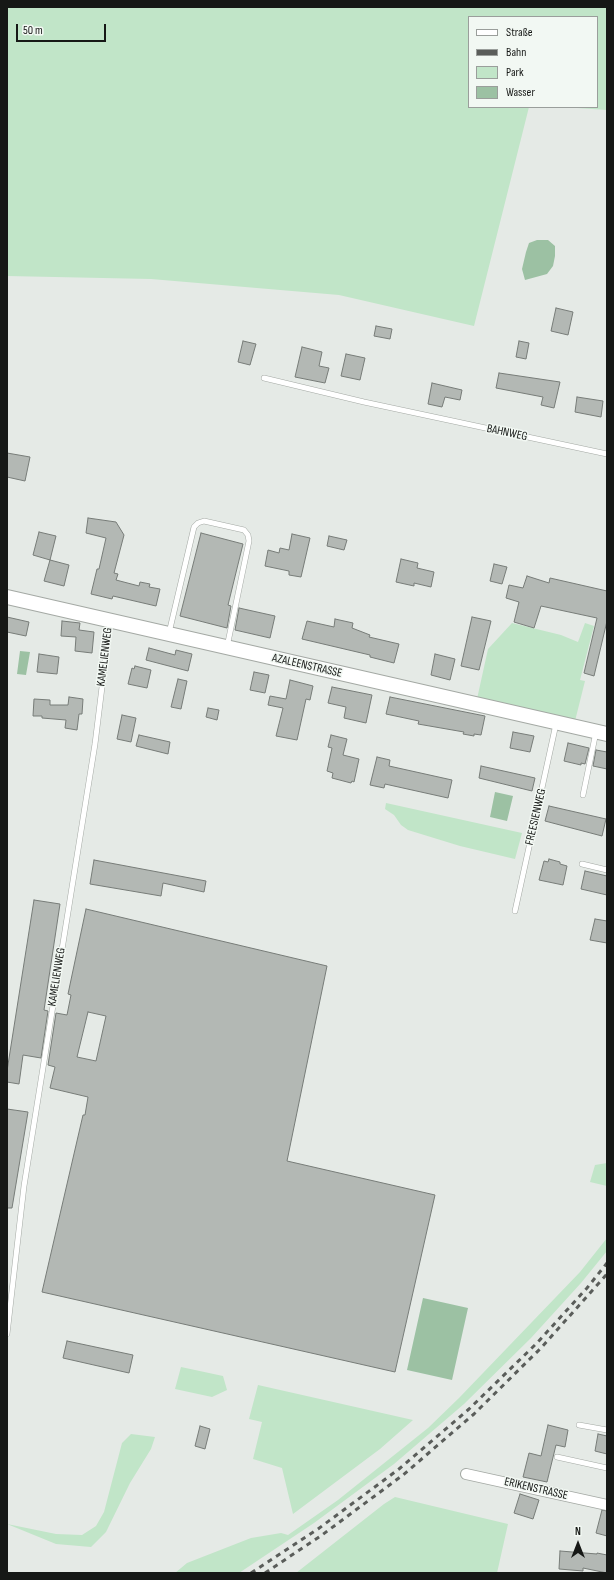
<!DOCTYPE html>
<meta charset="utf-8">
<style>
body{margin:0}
#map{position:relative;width:614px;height:1580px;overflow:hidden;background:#e5eae6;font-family:"Sofia Sans Condensed",sans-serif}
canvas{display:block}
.frame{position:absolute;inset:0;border:8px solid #161816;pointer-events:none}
.legend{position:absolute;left:468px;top:16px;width:130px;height:92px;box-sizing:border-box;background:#f2f8f3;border:1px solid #9a9e9b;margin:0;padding:5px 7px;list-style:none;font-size:12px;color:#161816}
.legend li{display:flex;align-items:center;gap:8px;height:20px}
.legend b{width:20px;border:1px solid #9a9e9b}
.north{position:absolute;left:558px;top:1524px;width:40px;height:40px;-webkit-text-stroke:3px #f2f8f3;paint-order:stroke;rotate:0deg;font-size:11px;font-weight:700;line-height:16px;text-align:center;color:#161816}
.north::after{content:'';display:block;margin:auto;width:14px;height:18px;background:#161816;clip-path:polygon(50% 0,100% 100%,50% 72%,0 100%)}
.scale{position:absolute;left:16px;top:24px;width:90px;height:18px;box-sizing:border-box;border:2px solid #161816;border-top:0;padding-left:5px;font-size:12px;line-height:14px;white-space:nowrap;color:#161816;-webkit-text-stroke:3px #f2f8f3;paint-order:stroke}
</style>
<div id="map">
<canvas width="614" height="1580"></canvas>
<div class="frame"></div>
<ul class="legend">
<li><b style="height:5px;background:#fff"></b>Straße</li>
<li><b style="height:5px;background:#5a5d5a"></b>Bahn</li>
<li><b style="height:11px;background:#c1e5c8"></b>Park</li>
<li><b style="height:11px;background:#9cc1a3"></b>Wasser</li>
</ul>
<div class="north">N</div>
<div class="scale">50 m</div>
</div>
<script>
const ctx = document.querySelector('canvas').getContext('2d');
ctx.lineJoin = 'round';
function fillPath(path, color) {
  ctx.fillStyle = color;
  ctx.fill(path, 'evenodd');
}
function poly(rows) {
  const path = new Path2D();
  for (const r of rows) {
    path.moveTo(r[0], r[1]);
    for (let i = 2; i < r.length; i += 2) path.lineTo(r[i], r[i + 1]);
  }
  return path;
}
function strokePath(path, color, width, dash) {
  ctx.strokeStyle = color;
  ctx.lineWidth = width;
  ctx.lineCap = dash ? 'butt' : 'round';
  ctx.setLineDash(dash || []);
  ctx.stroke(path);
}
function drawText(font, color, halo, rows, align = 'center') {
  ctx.font = font + ' "Sofia Sans Condensed",sans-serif';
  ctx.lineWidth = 3;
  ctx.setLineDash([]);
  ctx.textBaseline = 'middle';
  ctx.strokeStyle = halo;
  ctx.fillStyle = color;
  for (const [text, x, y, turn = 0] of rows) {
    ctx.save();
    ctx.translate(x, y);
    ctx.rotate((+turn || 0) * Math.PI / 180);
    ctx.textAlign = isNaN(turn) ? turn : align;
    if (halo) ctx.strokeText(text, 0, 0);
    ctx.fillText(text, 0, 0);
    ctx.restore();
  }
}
const green = poly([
 [7,7,607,7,607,110,562,107,597,107,597,17,469,17,469,107,529,107,474,326,339,295,151,279,7,276],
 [512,623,561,635,578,642,585,623,594,626,580,680,585,681,575,721,477,699,488,649],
 [386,803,522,833,515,859,460,846,408,830,401,825,394,815,385,809],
 [607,1163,607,1186,590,1182,595,1165],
 [607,1238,607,1251,581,1283,531,1338,464,1404,394,1464,314,1523,239,1573,175,1573,187,1563,251,1538,281,1533,288,1535,338,1500,428,1428,459,1398,580,1272],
 [181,1367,223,1376,227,1390,212,1397,175,1389],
 [258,1385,413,1420,380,1449,293,1514,282,1468,253,1459,262,1422,249,1419],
 [131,1434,155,1437,151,1449,130,1483,106,1532,91,1547,56,1544,7,1524,56,1534,82,1535,96,1526,104,1512,122,1443],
 [395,1497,508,1524,497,1573,296,1573,384,1504]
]);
const water = poly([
 [537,240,548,240,555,246,555,256,553,266,547,274,525,280,522,269,526,252,529,243],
 [20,651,30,652,26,675,17,674],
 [495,792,513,796,507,821,490,817],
 [423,1298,468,1308,452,1380,407,1370]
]);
const building = poly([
 [556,308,573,312,568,335,551,331,556,308],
 [376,326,392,329,390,339,374,336,376,326],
 [243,341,256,344,250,365,238,362,243,341],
 [519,341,529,343,526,359,516,357,519,341],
 [302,347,322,352,319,366,329,368,325,383,295,377,302,347],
 [346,354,365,358,360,380,341,376,346,354],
 [499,373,560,382,554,408,541,405,543,397,496,388,499,373],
 [432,383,462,390,460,400,445,397,442,407,428,404,432,383],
 [577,397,603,401,601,417,575,412,577,397],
 [7,453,30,457,25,481,7,477,7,453],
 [88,518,116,522,124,535,114,573,118,574,116,580,139,586,140,582,150,584,149,587,160,589,156,606,113,596,112,599,91,594,97,569,99,569,106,538,86,533,88,518],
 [39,532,56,536,50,560,33,555,39,532],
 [201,533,243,544,228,605,231,606,227,628,180,616,201,533],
 [292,534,310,538,301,577,289,575,289,571,265,566,268,550,279,553,280,548,289,550,292,534],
 [329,536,347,540,344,550,327,546,329,536],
 [401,559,418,563,417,568,434,572,431,587,414,583,414,586,396,582,401,559],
 [50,560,69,565,64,586,44,581,50,560],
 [494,564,507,567,502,584,490,581,494,564],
 [527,576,549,583,550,578,607,591,607,621,594,676,584,673,597,618,541,606,534,628,514,622,519,602,506,598,509,585,523,588,527,576],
 [239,608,275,616,270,638,235,630,239,608],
 [7,617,29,622,26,636,7,632,7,617],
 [472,617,491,621,479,670,461,666,472,617],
 [335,619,353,623,352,628,370,635,369,637,399,644,394,663,370,657,370,655,302,639,307,621,334,627,335,619],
 [62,621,80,623,79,630,94,632,92,653,75,651,76,637,61,636,62,621],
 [149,648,175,655,176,650,192,654,188,671,146,660,149,648],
 [39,654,59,657,57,674,37,672,39,654],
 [435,654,455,659,450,680,431,675,435,654],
 [135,666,151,670,147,688,128,684,132,668,134,669,135,666],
 [254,672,269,675,265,693,250,690,254,672],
 [178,679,187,681,181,709,171,707,178,679],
 [290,680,313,686,310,700,306,699,297,740,276,736,283,708,268,705,270,696,286,699,290,680],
 [332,687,372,695,366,723,344,718,346,707,328,703,332,687],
 [69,697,83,699,82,714,79,714,77,730,65,728,66,720,42,718,42,716,33,716,34,699,50,700,50,705,68,705,69,697],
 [390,697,485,716,481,735,474,734,474,736,463,734,464,732,418,724,419,721,386,714,390,697],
 [208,708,219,710,217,720,206,717,208,708],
 [122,715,136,718,131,742,117,739,122,715],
 [513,732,534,736,530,752,510,748,513,732],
 [139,735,170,742,168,754,136,746,139,735],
 [331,735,347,739,343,755,359,759,354,782,352,781,351,783,332,778,333,773,327,771,332,748,328,747,331,735],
 [568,743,589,748,585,764,581,763,581,765,564,761,568,743],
 [596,750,607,752,607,769,593,766,596,750],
 [377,757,390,760,389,766,452,780,448,798,385,784,384,788,370,785,377,757],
 [481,766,535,778,532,791,479,778,481,766],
 [549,806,606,819,602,836,545,821,549,806],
 [549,859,560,862,560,864,567,866,563,885,539,880,544,861,548,862,549,859],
 [94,860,206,881,204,892,163,883,161,896,90,884,94,860],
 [585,871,607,876,607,895,581,889,585,871],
 [34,900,60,904,44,1010,48,1011,41,1058,23,1055,19,1084,7,1082,7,1071,34,900],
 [86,909,327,966,287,1161,435,1195,395,1372,42,1292,83,1115,85,1115,88,1097,50,1088,55,1067,48,1065,56,1013,67,1015,71,995,68,994,86,909],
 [88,1012,106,1016,96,1061,77,1057,88,1012],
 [595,919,607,921,607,943,590,940,595,919],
 [7,1109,28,1112,12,1208,7,1208,7,1109],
 [67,1341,133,1355,129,1373,63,1358,67,1341],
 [548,1425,568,1430,565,1447,556,1445,547,1482,523,1477,529,1453,541,1456,548,1425],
 [200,1426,210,1429,205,1449,195,1446,200,1426],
 [598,1434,607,1436,607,1454,595,1451,598,1434],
 [520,1494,539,1500,533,1519,514,1513,520,1494],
 [602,1510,607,1511,607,1536,596,1533,602,1510],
 [560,1551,597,1554,597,1553,607,1555,607,1573,583,1568,583,1571,559,1569,560,1551]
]);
const lane = poly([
 [264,378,364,402,607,454],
 [169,633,194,527,198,523,204,521,244,530,248,535,249,541,227,647],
 [583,795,596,732],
 [582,864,607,870],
 [515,911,556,724],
 [7,1334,24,1186,95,744,110,622],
 [579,1425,607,1430],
 [557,1457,607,1468]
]);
const street = poly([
 [466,1474,607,1505]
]);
const secondary = poly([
 [7,597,607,734]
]);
const rail = poly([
 [251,1573,318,1529,399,1469,469,1409,537,1343,587,1288,607,1263],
 [265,1573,322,1535,403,1475,474,1414,541,1348,607,1274]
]);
const streetNames = [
 ["BAHNWEG",507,433,12],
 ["KAMELIENWEG",105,657,-83],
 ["AZALEENSTRASSE",307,666,13],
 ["FREESIENWEG",536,817,-77],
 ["KAMELIENWEG",57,977,-81],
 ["ERIKENSTRASSE",536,1489,13]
];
fillPath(green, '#c1e5c8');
fillPath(water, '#9cc1a3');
fillPath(building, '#b3b8b4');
strokePath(building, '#777c78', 1);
strokePath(lane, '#a4a9a4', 6);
strokePath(street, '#a4a9a4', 12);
strokePath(secondary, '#a4a9a4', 16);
strokePath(lane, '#fff', 5);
strokePath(street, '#fff', 10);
strokePath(secondary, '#fff', 14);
strokePath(rail, '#5a5d5a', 3, [5, 5]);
drawText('12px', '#161816', '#f2f8f3', streetNames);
</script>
